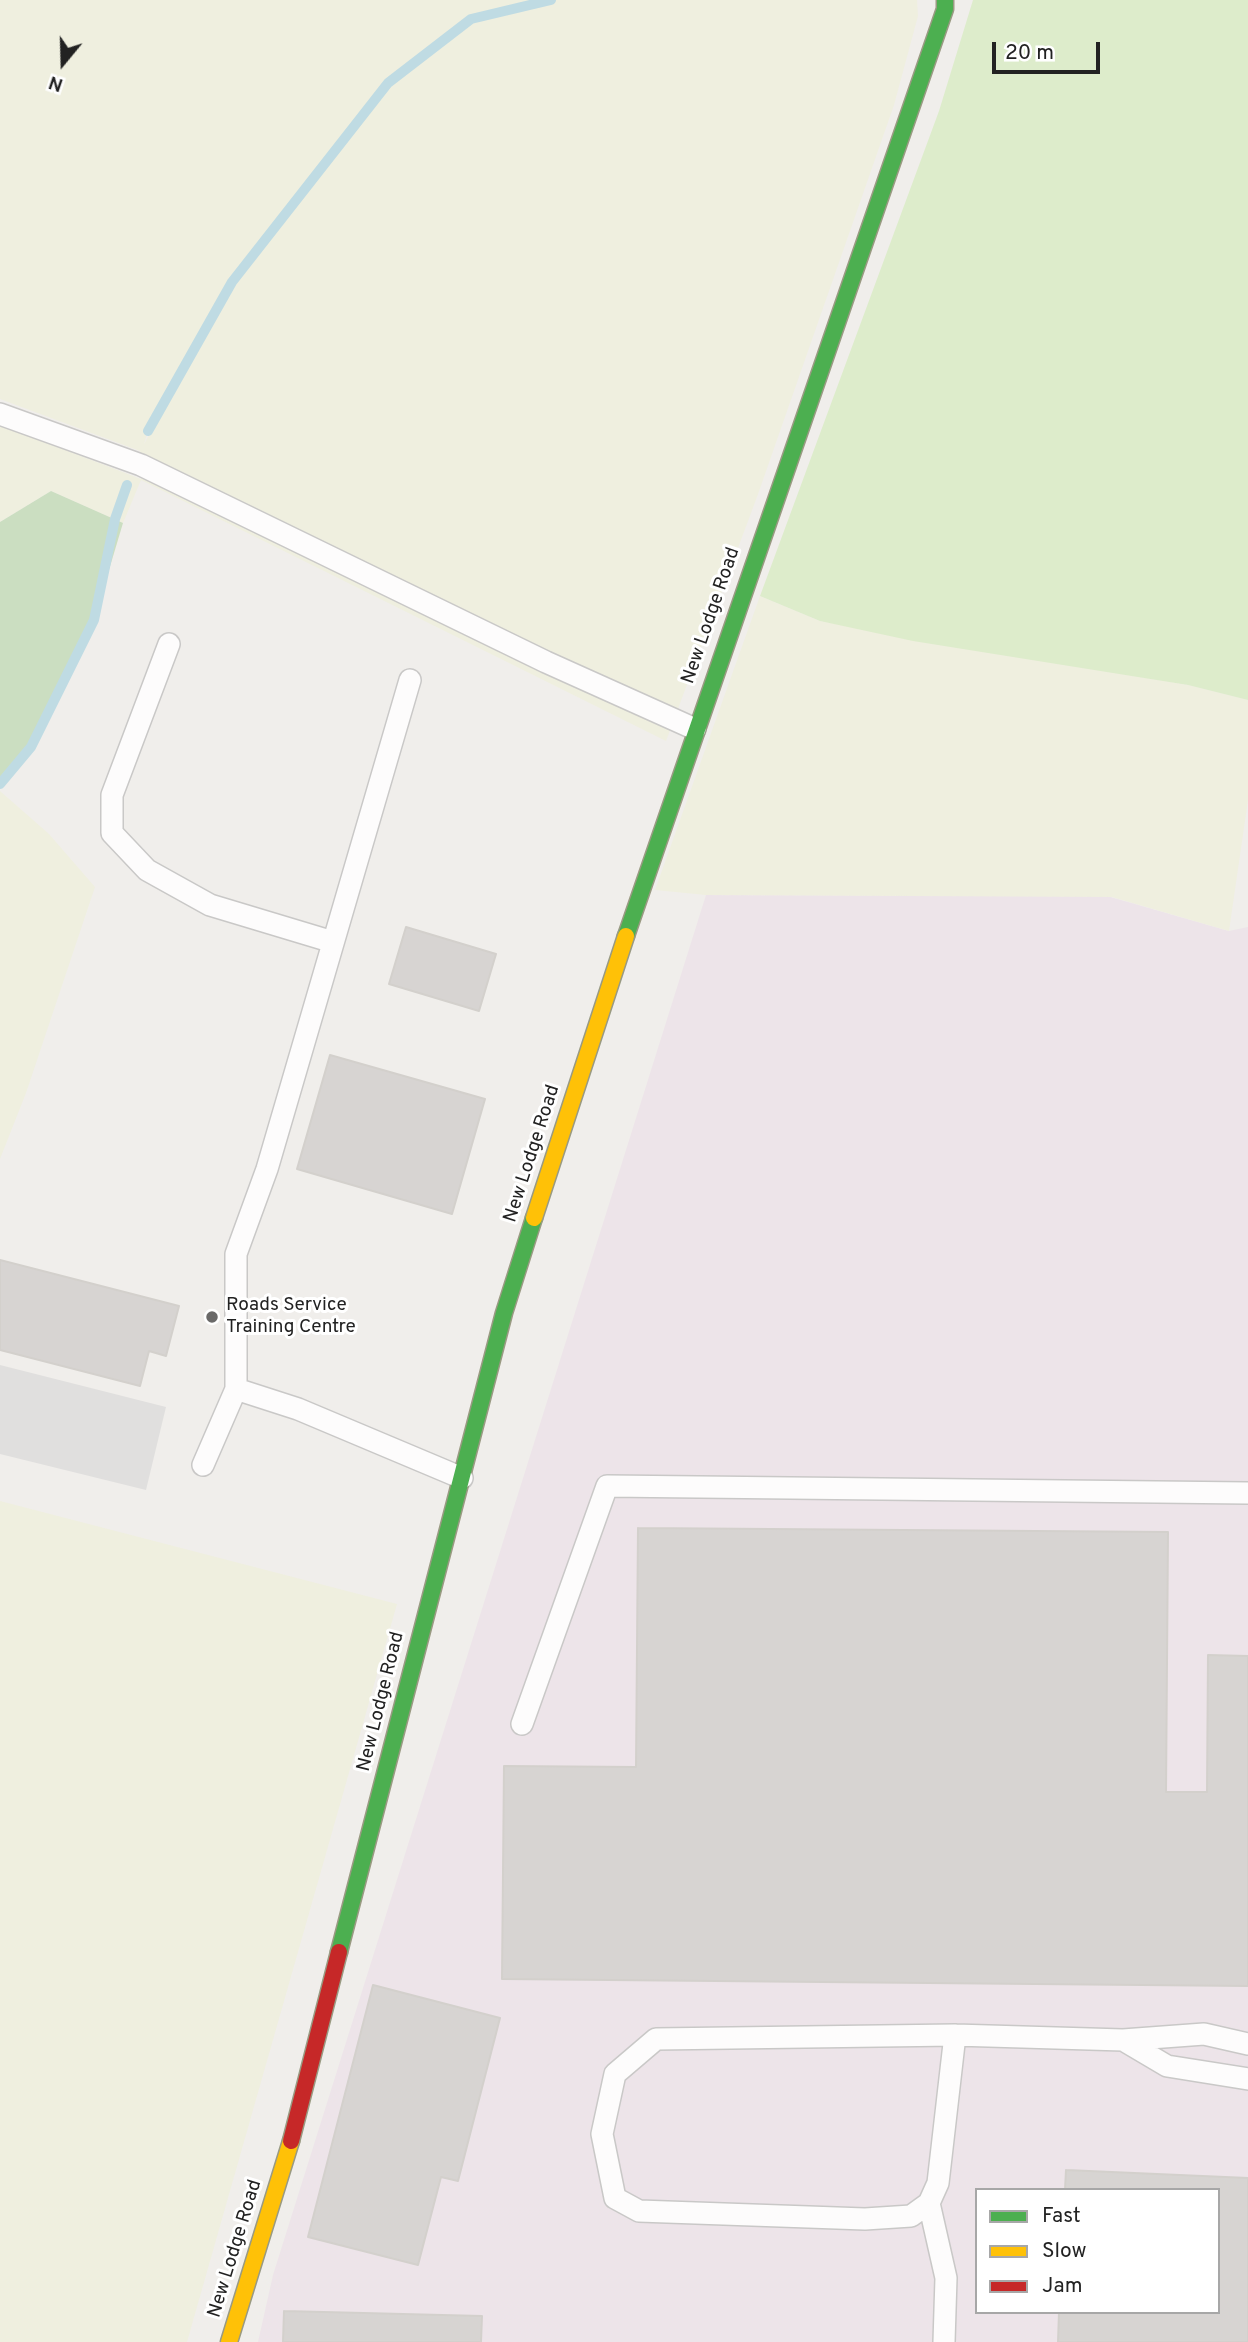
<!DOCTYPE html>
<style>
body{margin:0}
#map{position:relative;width:1248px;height:2342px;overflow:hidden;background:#f0eeeb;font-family:Overpass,sans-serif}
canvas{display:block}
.legend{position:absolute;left:975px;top:2188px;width:245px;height:126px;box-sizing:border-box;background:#fff;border:2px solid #a7a7a7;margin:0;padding:9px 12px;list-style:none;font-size:21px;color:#222}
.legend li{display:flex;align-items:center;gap:14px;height:35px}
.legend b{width:35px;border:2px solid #a7a7a7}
.north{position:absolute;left:28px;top:28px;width:70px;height:70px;-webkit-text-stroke:5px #fff;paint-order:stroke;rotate:199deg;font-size:19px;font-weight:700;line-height:28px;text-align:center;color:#222}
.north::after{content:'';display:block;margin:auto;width:24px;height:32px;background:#222;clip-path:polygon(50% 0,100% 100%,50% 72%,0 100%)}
.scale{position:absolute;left:992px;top:42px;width:108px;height:32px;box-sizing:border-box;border:4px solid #222;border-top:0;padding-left:9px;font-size:21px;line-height:24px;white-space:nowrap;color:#222;-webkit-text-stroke:5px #fff;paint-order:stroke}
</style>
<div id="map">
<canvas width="1248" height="2342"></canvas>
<ul class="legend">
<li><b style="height:9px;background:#4caf50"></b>Fast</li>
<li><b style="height:9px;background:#ffc107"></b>Slow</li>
<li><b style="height:9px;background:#c62828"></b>Jam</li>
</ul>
<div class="north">N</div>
<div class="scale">20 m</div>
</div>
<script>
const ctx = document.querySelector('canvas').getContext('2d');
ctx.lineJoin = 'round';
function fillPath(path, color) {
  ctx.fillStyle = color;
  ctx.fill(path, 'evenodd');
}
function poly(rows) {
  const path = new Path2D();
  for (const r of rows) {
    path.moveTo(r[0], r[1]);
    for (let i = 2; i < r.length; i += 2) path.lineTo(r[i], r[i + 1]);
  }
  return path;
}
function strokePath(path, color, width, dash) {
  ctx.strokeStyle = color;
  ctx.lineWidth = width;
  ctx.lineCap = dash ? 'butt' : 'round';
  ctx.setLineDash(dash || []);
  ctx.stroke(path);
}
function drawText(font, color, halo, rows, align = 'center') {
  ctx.font = font + ' Overpass,sans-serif';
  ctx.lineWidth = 6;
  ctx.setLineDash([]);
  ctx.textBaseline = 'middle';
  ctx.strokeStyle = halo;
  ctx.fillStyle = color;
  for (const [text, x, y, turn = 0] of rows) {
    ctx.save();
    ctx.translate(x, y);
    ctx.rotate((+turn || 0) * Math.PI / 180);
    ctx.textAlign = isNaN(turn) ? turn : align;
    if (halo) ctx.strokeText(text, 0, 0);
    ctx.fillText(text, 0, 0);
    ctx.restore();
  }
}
const industrial = poly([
 [706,895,1107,896,1229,931,1248,927,1248,2342,258,2342,273,2275],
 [977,2190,1218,2190,1218,2312,977,2312]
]);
const farmland = poly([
 [0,0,917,0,918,16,894,105,757,497,666,741,141,480,123,523,51,491,0,522,0,425,141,479,140,451,0,399],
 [391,81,392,82,312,181,388,83],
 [201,337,202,338,144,444,148,431],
 [760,596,820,621,1188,685,1248,700,1248,800,1229,931,1112,897,706,895,655,890],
 [0,791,49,834,95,887,26,1093,0,1159],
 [0,1501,397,1604,187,2342,0,2342]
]);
const grass = poly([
 [973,0,1248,0,1248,700,1188,685,913,641,820,621,760,596,939,111]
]);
const forest = poly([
 [51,491,123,523,94,620,31,747,0,784,0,522]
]);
const parking = poly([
 [0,1365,166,1407,146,1490,0,1454]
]);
const stream = poly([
 [148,431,232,282,388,83,471,19,551,0],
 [0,784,31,747,94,620,115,519,127,485]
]);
const building = poly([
 [406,927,496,954,479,1011,389,984,406,927],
 [330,1055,485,1099,452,1214,297,1169,330,1055],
 [0,1260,179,1306,166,1356,149,1351,140,1386,0,1350,0,1260],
 [638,1528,1168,1532,1166,1792,1207,1792,1208,1655,1248,1656,1248,1986,502,1979,504,1766,636,1767,638,1528],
 [373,1985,500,2018,458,2181,441,2177,418,2265,308,2237,373,1985],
 [1066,2170,1248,2178,1248,2342,1058,2342,1059,2312,1218,2312,1218,2190,1065,2190,1066,2170],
 [284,2311,482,2316,481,2342,283,2342,284,2311]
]);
const lane = poly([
 [0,414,141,465,546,662,695,729],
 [169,644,112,795,112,833,147,870,210,905,333,942],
 [236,1389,298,1409,462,1478],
 [203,1465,236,1389,236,1254,267,1169,410,680],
 [522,1724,607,1486,1248,1493],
 [955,2035,938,2183,929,2203,911,2216,865,2219,639,2211,615,2198,602,2134,615,2074,656,2039,955,2035,1123,2040,1204,2034,1248,2044],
 [1123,2040,1167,2066,1248,2079],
 [929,2203,946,2278,944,2342]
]);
const fast = poly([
 [626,936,945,9,945,0],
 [339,1952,504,1313,534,1218]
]);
const slow = poly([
 [534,1218,626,936],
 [229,2342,291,2141]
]);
const jam = poly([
 [291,2141,339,1952]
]);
const markers = [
 [212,1317,7,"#6a6968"]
];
const streetNames = [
 ["New Lodge Road",712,616,-71],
 ["New Lodge Road",533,1154,-72],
 ["New Lodge Road",382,1702,-76],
 ["New Lodge Road",236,2249,-73]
];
const poiNames = [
 ["Roads Service",226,1306],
 ["Training Centre",226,1328]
];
fillPath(industrial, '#ede4e9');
fillPath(farmland, '#efefdf');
fillPath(grass, '#ddeccb');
fillPath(forest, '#cbdec1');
fillPath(parking, '#e0dfde');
strokePath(stream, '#bfdbe3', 10);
fillPath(building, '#d7d4d2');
strokePath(building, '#d3d0cc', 2);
strokePath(lane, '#c9c8c7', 24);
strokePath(fast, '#999a82', 19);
strokePath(slow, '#999a82', 19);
strokePath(jam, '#999a82', 19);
strokePath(lane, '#fdfcfc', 21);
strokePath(fast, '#4caf50', 16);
strokePath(slow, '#ffc107', 16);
strokePath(jam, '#c62828', 16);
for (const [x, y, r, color] of markers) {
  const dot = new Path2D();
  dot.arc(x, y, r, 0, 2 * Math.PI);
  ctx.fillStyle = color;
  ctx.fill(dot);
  strokePath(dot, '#fff', 2.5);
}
drawText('19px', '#222', '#fff', streetNames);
drawText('19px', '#222', '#fff', poiNames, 'left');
</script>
